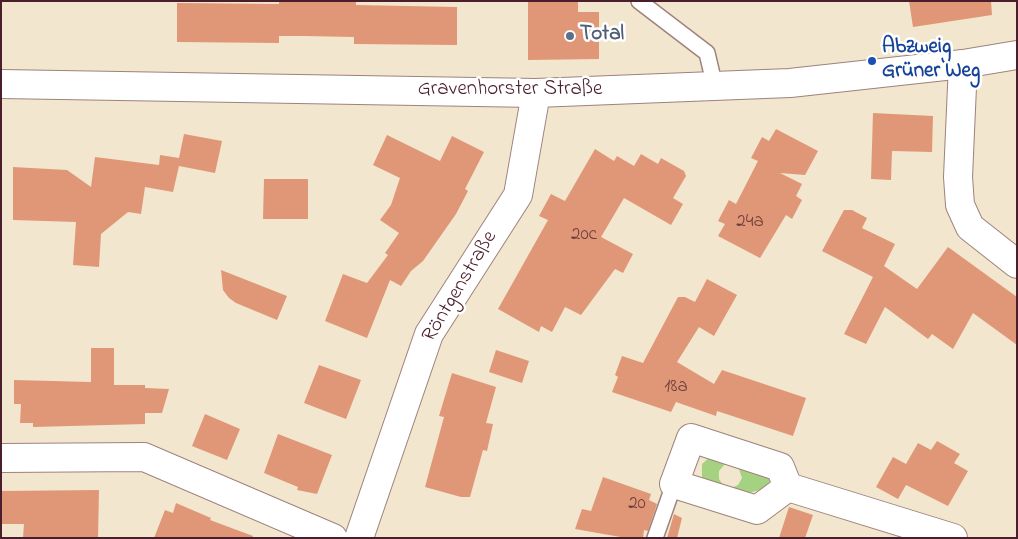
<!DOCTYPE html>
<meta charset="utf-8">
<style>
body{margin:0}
#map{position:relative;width:1018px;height:539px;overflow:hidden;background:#f2e6ce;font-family:"Indie Flower",sans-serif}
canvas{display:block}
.frame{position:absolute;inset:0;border:2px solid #4a1f2b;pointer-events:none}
</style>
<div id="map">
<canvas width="1018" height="539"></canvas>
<div class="frame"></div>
</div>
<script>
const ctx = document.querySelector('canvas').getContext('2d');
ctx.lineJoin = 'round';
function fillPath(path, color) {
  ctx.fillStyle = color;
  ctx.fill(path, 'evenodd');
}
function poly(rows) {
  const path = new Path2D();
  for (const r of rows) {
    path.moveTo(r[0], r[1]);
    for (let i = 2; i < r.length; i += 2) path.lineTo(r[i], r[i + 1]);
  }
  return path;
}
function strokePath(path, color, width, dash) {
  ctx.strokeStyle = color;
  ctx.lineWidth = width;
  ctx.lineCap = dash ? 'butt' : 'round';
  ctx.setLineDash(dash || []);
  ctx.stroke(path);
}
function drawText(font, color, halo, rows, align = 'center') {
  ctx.font = font + ' "Indie Flower",sans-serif';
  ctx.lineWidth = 5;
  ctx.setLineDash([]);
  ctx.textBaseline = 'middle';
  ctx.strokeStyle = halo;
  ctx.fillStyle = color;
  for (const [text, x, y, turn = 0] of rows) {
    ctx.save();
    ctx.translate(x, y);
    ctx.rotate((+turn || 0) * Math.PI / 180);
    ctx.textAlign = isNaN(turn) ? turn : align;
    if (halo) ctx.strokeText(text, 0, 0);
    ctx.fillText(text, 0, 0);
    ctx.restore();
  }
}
const green = poly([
 [711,456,730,464,724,465,719,471,719,479,723,485,721,491,705,485,702,477,702,464],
 [738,466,766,471,771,479,767,486,764,489,740,495,731,488,738,485,742,478]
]);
const building = poly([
 [279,1,356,1,356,5,457,7,457,45,354,44,354,37,304,36,279,36,279,43,177,42,177,3,279,4],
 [528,1,578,1,578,12,599,12,599,59,528,60],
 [909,1,991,1,992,15,913,27],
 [873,113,933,116,932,152,892,151,891,180,871,179],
 [776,129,818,151,805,175,780,173,802,184,796,196,802,200,792,219,786,215,760,258,718,236,725,224,718,221,729,200,736,204,758,161,751,158,762,137,769,141],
 [184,134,222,141,215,173,179,166,173,192,145,187,141,214,128,212,101,234,99,267,73,265,76,222,13,220,13,167,67,170,91,187,95,157,159,165,160,155,179,158],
 [387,135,440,161,452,136,484,152,465,189,468,191,456,214,423,261,411,271,401,286,390,280,367,338,325,321,343,274,367,283,388,255,385,253,399,233,380,220,391,205,400,178,373,165],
 [595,149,614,161,617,156,634,166,641,154,658,164,661,158,684,171,686,176,673,198,683,204,671,225,624,198,601,237,633,254,623,273,615,269,581,315,565,307,552,332,541,326,539,332,498,309,548,220,539,216,551,194,565,201],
 [264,179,308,179,308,219,263,219],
 [844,210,852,210,867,218,862,228,895,244,884,266,917,289,948,247,1017,297,1017,345,973,313,953,349,932,334,928,339,885,307,866,344,844,334,873,277,822,251],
 [221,270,287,296,277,320,236,303,229,298,223,290],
 [707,279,737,295,714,336,699,327,677,362,714,384,722,370,806,398,793,436,717,411,716,416,676,402,671,412,612,392,618,377,615,375,622,356,643,363,678,297,685,297,695,302],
 [91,348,114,348,114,385,145,385,145,388,169,389,162,413,145,413,145,424,33,427,33,423,20,423,21,404,14,404,14,380,91,382],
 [496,350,529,361,522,383,489,372],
 [319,365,361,380,346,419,304,403],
 [452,373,496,387,486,423,493,424,487,451,483,450,470,497,461,497,425,487,444,417,439,416],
 [205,414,240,429,227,460,192,446],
 [278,434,332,455,317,494,297,490,298,487,264,473],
 [937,441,960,454,954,463,968,471,948,506,906,485,898,499,876,487,893,457,906,464,918,443,931,450],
 [603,477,651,494,649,500,657,504,648,531,644,530,643,538,626,538,575,529,582,509,591,511],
 [99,490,98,538,23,538,24,524,1,524,1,491],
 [176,503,211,518,210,520,253,536,252,538,154,538,165,510,173,513],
 [789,507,813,515,805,538,779,538],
 [674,514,682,518,677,538,667,538]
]);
const service = poly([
 [639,1,707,53,715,87],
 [655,538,674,484]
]);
const minor = poly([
 [963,64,958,177,960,205,970,227,1017,264],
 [1,458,144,457,333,538],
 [788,487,757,510,674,484,691,438,780,467,788,487,953,538],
 [359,538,429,334,518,195,536,93]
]);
const secondary = poly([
 [1,84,536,93,790,83,963,64,1017,55]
]);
const markers = [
 [570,36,5,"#5c6f8a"],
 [872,61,5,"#1a4fb4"]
];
const numberNames = [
 ["24a",750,223],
 ["20c",584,236],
 ["18a",676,388],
 ["20",637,505]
];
const serviceNames = [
 ["Total",580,36]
];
const transitNames = [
 ["Abzweig",882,49],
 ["Grüner Weg",882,73]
];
const streetNames = [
 ["Gravenhorster Straße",510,91],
 ["Röntgenstraße",461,287,-59]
];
fillPath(green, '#a5d280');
fillPath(building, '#e09777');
strokePath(service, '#9e827c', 18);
strokePath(minor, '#9e827c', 30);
strokePath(secondary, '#9e827c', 30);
strokePath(service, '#fff', 15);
strokePath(minor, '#fff', 28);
strokePath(secondary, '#fff', 28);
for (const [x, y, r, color] of markers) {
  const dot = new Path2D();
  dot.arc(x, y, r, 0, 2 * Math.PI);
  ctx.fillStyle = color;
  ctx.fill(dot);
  strokePath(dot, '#fff', 2);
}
drawText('19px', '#703d3e', null, numberNames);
drawText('bold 21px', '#4e5e75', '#fff', serviceNames, 'left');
drawText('bold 21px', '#164399', '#fff', transitNames, 'left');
drawText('21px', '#4a1f2b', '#fff', streetNames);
</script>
